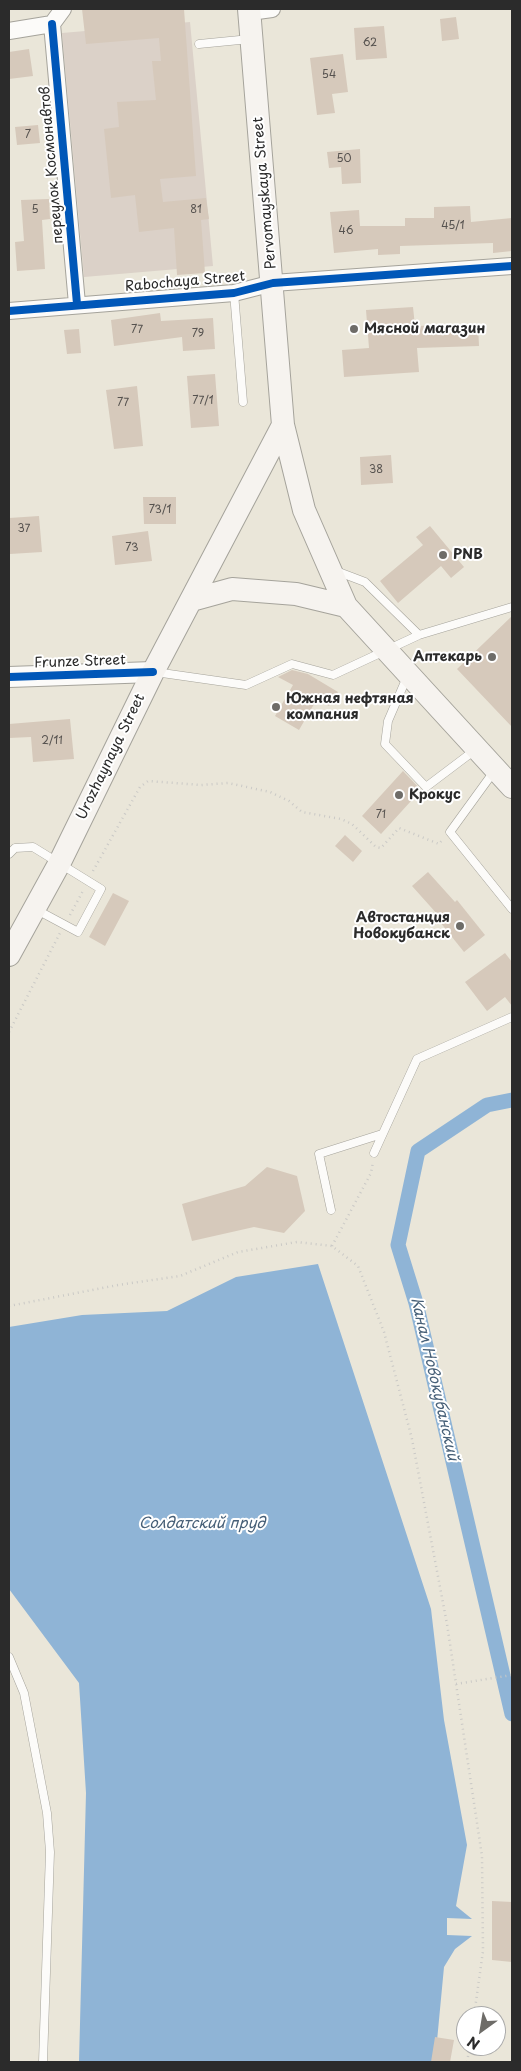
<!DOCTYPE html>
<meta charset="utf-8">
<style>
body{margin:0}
#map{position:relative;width:521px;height:2071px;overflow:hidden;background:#eae6d9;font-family:"Playpen Sans",sans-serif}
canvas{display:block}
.frame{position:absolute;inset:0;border:10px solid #2b2b2b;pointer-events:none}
.north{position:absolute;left:456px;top:2006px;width:50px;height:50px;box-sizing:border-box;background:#fff;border:1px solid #aaa;border-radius:50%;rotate:212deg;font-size:14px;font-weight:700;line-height:20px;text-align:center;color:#2b2b2b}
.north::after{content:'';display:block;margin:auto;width:18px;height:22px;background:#6e6c68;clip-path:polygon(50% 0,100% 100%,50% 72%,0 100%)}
</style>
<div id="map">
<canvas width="521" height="2071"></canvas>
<div class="frame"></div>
<div class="north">N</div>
</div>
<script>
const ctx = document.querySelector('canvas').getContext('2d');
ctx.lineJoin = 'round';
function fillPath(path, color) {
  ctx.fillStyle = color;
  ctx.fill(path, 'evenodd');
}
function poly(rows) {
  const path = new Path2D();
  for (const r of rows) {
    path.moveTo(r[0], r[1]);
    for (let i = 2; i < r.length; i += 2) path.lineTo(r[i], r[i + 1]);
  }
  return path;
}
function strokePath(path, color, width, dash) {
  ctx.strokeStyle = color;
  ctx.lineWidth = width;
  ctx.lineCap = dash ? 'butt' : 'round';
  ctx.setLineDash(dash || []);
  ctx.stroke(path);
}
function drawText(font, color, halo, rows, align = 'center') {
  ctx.font = font + ' "Playpen Sans",sans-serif';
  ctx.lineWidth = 4;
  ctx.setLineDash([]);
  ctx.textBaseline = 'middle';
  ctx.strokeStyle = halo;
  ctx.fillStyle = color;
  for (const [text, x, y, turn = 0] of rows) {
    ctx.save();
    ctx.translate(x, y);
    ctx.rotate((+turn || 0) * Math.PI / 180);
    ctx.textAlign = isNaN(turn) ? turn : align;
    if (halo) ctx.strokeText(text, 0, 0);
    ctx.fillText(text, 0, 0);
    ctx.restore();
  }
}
const industrial = poly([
 [190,22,213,266,84,277,62,33]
]);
const water = poly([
 [318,1264,431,1609,444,1720,467,1845,456,1906,472,1919,447,1918,447,1935,472,1936,455,1949,444,1967,435,2062,79,2062,86,1793,79,1683,9,1589,9,1327,82,1315,167,1311,236,1277]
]);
const canal = poly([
 [512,1100,487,1105,418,1151,398,1245,416,1303,512,1714]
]);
const building = poly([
 [82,9,184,9,196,176,160,179,163,202,206,198,209,219,201,220,205,273,177,275,174,228,139,232,135,195,111,198,104,129,119,127,117,102,156,100,152,61,161,61,159,38,86,44],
 [456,17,459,39,442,41,440,19],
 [384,26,387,58,356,60,354,28],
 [29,49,33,76,9,79,9,52],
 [343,54,348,92,332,94,335,113,317,115,310,58],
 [38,125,40,143,17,145,15,127],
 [360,149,361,183,342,184,341,167,329,168,327,152],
 [49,199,50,219,42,220,45,269,17,271,15,242,24,241,21,200],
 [470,206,471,222,512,218,512,251,493,253,493,243,400,246,400,254,378,255,378,249,334,253,330,212,359,210,360,226,405,226,405,218,434,218,434,207],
 [413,307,415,326,478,324,479,346,417,348,419,372,344,377,342,350,369,348,366,310],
 [160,313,161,321,213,318,215,349,183,351,182,337,114,346,111,320],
 [79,329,81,353,67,354,64,330],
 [215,374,219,426,191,428,187,376],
 [137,386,143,446,114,449,106,390],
 [391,455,393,483,361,485,360,457],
 [143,497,176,497,176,524,144,524],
 [39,516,42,552,10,554,9,518],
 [430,526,464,567,451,578,441,566,398,603,380,581,423,545,416,537],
 [148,531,152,561,115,565,112,536],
 [512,616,512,727,457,669],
 [292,670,308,674,338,692,329,706,317,699,299,730,275,716,293,685,278,677],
 [70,719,74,759,33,762,31,737,9,738,9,724],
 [403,771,421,790,381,834,362,816],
 [345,835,362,851,353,862,335,846],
 [428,872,455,902,457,900,485,935,464,952,436,917,438,915,412,886],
 [113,893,129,901,105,946,89,937],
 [505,953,512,962,512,1006,505,997,487,1011,465,982],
 [267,1167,297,1176,305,1211,284,1233,254,1227,192,1241,182,1204,245,1186],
 [492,1901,512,1902,512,1962,492,1960],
 [435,2037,454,2040,450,2062,431,2062]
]);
const path = poly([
 [93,871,140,787,148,781,201,785,228,783,270,792,289,801,302,812,341,819,352,824,376,847,381,848,399,828,439,844,443,839],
 [70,915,84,889],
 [9,1032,60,933],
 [332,1246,371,1173,373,1162],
 [9,1306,118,1285,180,1276,238,1252,297,1242,332,1246,358,1266,384,1332,412,1439,447,1624,482,1856,483,1951,474,2016],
 [456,1684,512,1675],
 [467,2062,470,2046]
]);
const service = poly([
 [199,44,250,39],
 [234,293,243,402],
 [336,571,365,582,419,635],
 [155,672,246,685,292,664,333,675,419,635,512,607],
 [407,677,388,721,385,744,426,787,475,750],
 [495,770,450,832,512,909],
 [9,854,15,848,33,847,101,889,78,932,37,910],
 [374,1153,417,1059,512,1017],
 [331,1210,319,1154,382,1134],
 [9,1657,24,1693,47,1813,50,1852,43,2062]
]);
const minor = poly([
 [250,12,272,9],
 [52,24,77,304],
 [9,31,52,24,63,9],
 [9,311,234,293,273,283,512,266]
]);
const tertiary = poly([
 [9,677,153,672]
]);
const secondary = poly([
 [249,9,283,425,304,510,346,606,512,787],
 [192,600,232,589,296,594,346,606],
 [9,955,59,864,153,672,283,425]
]);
const cycleway = poly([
 [52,24,77,304],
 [9,311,234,293,273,283,512,266],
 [9,677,153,672]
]);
const markers = [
 [354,329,5,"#6e6c68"],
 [443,555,5,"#6e6c68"],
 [492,657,5,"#6e6c68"],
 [276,707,5,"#6e6c68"],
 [399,795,5,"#6e6c68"],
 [460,926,5,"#6e6c68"]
];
const numberNames = [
 ["62",370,43],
 ["54",329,75],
 ["7",28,135],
 ["50",344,159],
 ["5",35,210],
 ["81",196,210],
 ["45/1",453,226],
 ["46",346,231],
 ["77",137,330],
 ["79",198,334],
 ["77/1",203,401],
 ["77",123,403],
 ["38",376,470],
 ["73/1",160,510],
 ["37",24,529],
 ["73",132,548],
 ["2/11",52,741],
 ["71",381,815]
];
const streetNames = [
 ["переулок Космонавтов",52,165,-95],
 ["Pervomayskaya Street",265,193,-95],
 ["Rabochaya Street",185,282,-5],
 ["Frunze Street",80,662,-2],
 ["Urozhaynaya Street",111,757,-64]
];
const poiNames = [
 ["Мясной магазин",364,329],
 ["PNB",453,555],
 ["Аптекарь",482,657,"right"],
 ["Южная нефтяная",286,699],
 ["компания",286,715],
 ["Крокус",409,795],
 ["Автостанция",450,918,"right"],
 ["Новокубанск",450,934,"right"]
];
const waterNames = [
 ["Канал Новокубанский",434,1379,77],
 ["Солдатский пруд",202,1524]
];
fillPath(industrial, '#dbd1c8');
fillPath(water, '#8fb4d6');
strokePath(canal, '#8fb4d6', 15);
fillPath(building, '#d6c9bb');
strokePath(service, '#a5a39b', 9);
strokePath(minor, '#a5a39b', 18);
strokePath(tertiary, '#a5a39b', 22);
strokePath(secondary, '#a5a39b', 24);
strokePath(path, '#cac9c6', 2.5, [1, 4]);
strokePath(service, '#fcfbf9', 8);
strokePath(minor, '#fcfbf9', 16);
strokePath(tertiary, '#fcfbf9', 20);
strokePath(secondary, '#f6f3ef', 22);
strokePath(cycleway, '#0057b8', 8);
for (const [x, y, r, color] of markers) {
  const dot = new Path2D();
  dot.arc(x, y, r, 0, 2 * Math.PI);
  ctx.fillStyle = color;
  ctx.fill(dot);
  strokePath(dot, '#fff', 2);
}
drawText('11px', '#56524f', null, numberNames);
drawText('14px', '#2b2b2b', '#fff', streetNames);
drawText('bold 14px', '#2b2b2b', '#fff', poiNames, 'left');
drawText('italic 15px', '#465f77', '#fff', waterNames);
</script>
